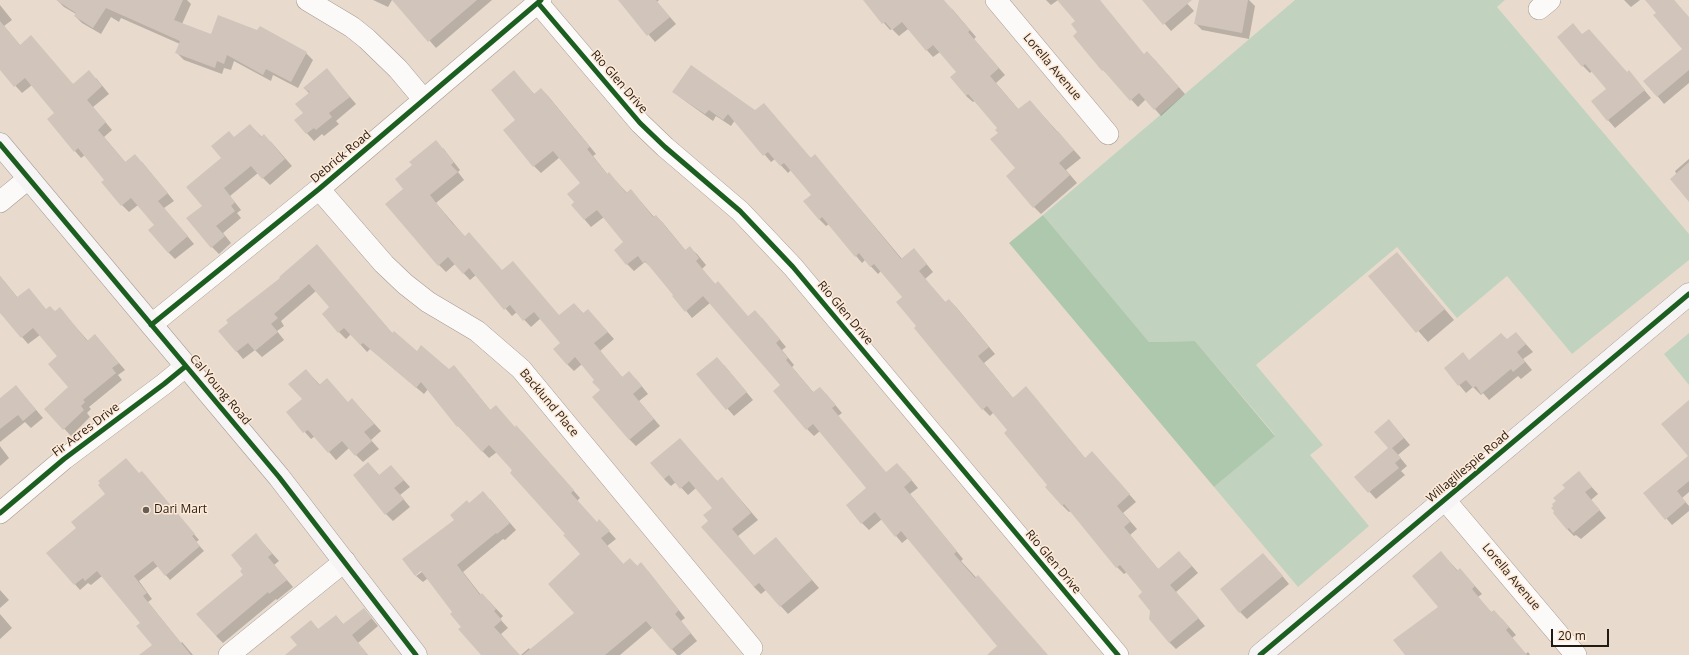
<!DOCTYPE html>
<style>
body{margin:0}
#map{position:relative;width:1689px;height:655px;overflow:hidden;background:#e8dbce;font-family:"Open Sans",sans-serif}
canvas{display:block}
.scale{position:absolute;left:1551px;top:629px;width:58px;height:18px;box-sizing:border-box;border:2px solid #231a12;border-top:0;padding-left:5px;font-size:12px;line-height:14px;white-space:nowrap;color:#231a12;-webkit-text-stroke:3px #fde9d6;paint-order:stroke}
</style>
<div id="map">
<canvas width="1689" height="655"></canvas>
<div class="scale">20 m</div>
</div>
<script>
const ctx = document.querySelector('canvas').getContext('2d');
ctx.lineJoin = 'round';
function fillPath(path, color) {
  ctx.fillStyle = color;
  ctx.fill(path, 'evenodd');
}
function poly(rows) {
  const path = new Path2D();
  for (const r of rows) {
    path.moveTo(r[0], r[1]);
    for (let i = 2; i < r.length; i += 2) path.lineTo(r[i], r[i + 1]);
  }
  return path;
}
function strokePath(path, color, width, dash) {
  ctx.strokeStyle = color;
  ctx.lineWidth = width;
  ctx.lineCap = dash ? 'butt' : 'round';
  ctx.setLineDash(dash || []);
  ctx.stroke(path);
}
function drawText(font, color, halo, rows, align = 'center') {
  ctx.font = font + ' "Open Sans",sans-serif';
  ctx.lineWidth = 3;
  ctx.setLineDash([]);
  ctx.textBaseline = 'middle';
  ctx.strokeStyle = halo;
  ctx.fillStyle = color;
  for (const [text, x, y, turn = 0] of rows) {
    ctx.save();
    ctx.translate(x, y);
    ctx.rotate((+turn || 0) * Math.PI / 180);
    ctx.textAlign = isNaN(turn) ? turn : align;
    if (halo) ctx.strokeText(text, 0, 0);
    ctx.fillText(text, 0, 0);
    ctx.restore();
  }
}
const green = poly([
 [1295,0,1505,0,1497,7,1689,234,1689,260,1572,354,1507,276,1457,318,1397,247,1256,365,1323,445,1310,455,1369,526,1298,587,1214,487,1275,435,1195,341,1149,342,1043,215],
 [1689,333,1689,385,1664,354]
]);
const forest = poly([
 [1043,215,1149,342,1195,341,1275,436,1214,487,1009,243]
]);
const shadow = poly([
 [57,0,187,0,191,4,182,24,211,35,306,53,313,60,298,88,273,75,271,81,234,61,231,70,224,68,222,74,184,60,177,53,180,44,121,18,119,22,111,17,101,34,82,23,75,16,76,14,64,7],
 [373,0,392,0,388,7],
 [394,0,492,0,436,48],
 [619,0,659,0,657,2,676,24,655,42],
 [869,0,941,0,953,10,976,37,974,39,1005,75,996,83,1019,110,1030,101,1081,158,1066,170,1077,183,1041,214,1034,207,999,133,999,128,975,101,973,102,966,96,957,72,940,52,933,57,908,29,899,36,892,29,890,30,866,2],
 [1046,0,1058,0,1051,5],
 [1059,0,1095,0,1144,55,1154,59,1185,94,1161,116,1146,99,1138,107,1110,76,1103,70,1079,32,1076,21],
 [1144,0,1184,0,1194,11,1171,31],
 [1200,0,1249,0,1255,6,1249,39,1202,30,1195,23],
 [1624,0,1640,0,1631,7],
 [1647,0,1674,0,1689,18,1689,83,1664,104,1645,81,1683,49],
 [0,5,12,20,4,26,20,45,73,84,96,78,109,94,93,107,112,130,104,137,126,163,142,162,174,201,164,208,194,244,175,259,168,252,155,225,138,205,129,212,122,205,105,180,85,155,81,158,75,151,56,113,32,85,22,93,0,69],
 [1583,35,1627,73,1629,72,1651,98,1615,128,1592,102,1607,89,1592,71,1590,73,1583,66],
 [691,66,811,158,815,155,902,259,920,256,933,272,925,279,946,303,949,300,956,307,995,354,984,363,1013,398,1026,387,1085,458,1099,460,1136,502,1123,513,1137,529,1130,535,1159,570,1186,559,1198,573,1176,592,1205,626,1176,649,1169,642,1151,610,1143,592,1127,572,1124,574,1117,567,1071,511,1069,512,1062,505,1009,430,994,412,990,416,983,409,918,326,903,297,881,271,878,274,865,260,862,263,829,224,826,226,819,219,812,195,791,170,788,173,775,159,771,162,735,120,731,126,716,116,713,121,681,98,674,92],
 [327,70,356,104,336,121,339,124,324,136,322,134,314,141,296,121,304,114,310,94,304,88],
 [514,72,535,95,541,89,548,96,596,154,593,156,608,175,616,181,627,193,631,190,654,217,656,216,663,223,686,251,690,248,697,254,706,265,702,269,716,285,748,317,762,318,786,347,782,350,794,365,792,367,814,393,820,388,827,395,842,413,838,416,886,473,904,471,918,488,910,494,963,559,961,561,1047,655,997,655,998,646,908,538,902,543,882,519,869,530,862,523,868,488,820,431,814,436,807,429,775,391,781,385,710,303,692,318,652,268,645,262,634,271,627,264,615,250,625,242,604,217,591,227,572,205,575,202,581,183,560,157,541,173,534,166,517,120],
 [250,125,262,137,271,142,292,166,270,185,258,173,230,196,241,210,237,213,241,218,223,233,231,243,219,254,212,247,203,206,222,158,235,138],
 [443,148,460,170,458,172,464,180,436,203,465,237,502,271,560,316,574,304,584,314,588,310,614,339,600,351,623,378,636,379,648,394,639,401,660,426,636,446,629,439,596,380,582,364,574,371,567,364,561,343,541,318,531,327,517,312,512,316,476,275,470,280,455,264,446,272,439,265,405,189],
 [1689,159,1689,200,1675,171],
 [317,246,393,334,417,352,449,371,461,374,491,411,523,433,580,498,577,501,597,523,606,528,616,539,607,546,624,565,630,559,638,567,648,571,685,618,681,621,697,641,680,655,677,655,653,627,620,655,521,655,529,648,530,650,575,613,581,554,566,534,497,452,489,458,458,426,428,389,424,394,370,349,367,352,351,334,346,339,339,332,331,307,316,291,281,321,284,326,277,331,284,340,262,357,255,350,243,359,220,331],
 [1397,253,1454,320,1428,342,1370,276],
 [0,276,18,298,47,310,56,312,60,309,88,341,95,335,125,370,118,375,122,380,89,407,91,409,87,413,90,417,71,436,46,409,69,387,58,357,40,335,28,344,0,311],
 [1516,333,1533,352,1523,359,1532,370,1521,379,1518,376,1489,400,1483,393,1481,395,1473,387,1466,393,1445,368,1469,361,1507,340],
 [724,365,753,400,734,416,697,374],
 [306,370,320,385,327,379,348,403,352,399,381,431,371,440,379,449,363,462,349,448,336,460,315,436,311,439,288,413,303,400],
 [16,386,43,418,31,428,25,422,0,442,0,404],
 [1395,427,1410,445,1398,455,1407,466,1401,471,1405,475,1376,499,1356,477,1390,448],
 [680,439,718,482,728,485,758,520,738,536,754,556,782,545,819,588,788,614,766,590,761,594,754,587,710,521,713,508,696,488,688,495,676,482,671,486,664,479],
 [0,446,9,458,0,466],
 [368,463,380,476,391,466,410,487,400,495,410,507,393,521,386,514],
 [1689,467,1689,492,1682,498,1689,506,1689,511,1672,525,1645,493],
 [142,472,199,540,196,542,204,551,170,580,158,566,139,581,152,599,148,602,181,643,182,642,193,655,140,655,154,645,141,623,102,576,91,585,88,583,80,590,48,553],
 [1579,473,1598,494,1591,500,1606,518,1581,539,1576,535,1574,536,1567,529],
 [490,499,516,530,505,540,503,539,463,572,481,595,489,601,503,616,500,619,508,628,501,634,519,655,482,655,453,612,428,578,423,582,416,576,426,569,456,520,470,504],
 [256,535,279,561,274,565,293,587,277,600,276,599,223,643,216,636,244,575],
 [1448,560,1458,571,1467,577,1482,594,1478,597,1492,613,1502,619,1516,635,1512,638,1526,654,1528,652,1530,655,1406,655,1440,607],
 [1270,561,1289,584,1247,619,1240,612],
 [0,590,9,600,0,608],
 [364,609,378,626,358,643,368,655,287,655,299,645,311,621,319,630,336,616,344,625],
 [0,614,12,628,0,639]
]);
const building = poly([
 [56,0,183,0,174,20,211,34,218,15,257,30,260,26,307,52,291,82,266,69,263,75,227,55,224,64,217,61,215,68,175,53,180,41,106,8,93,28,74,16,76,13],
 [392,0,477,0,428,42],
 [618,0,656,0,670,17,647,36],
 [863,0,944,0,970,30,968,32,999,68,990,76,1018,109,1030,100,1057,132,1058,131,1074,150,1059,163,1070,175,1033,208,1006,176,1015,168,990,139,998,133,995,130,997,128,968,94,966,96,950,77,956,72,933,45,926,51,902,22,892,30,885,22,882,24],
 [1057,0,1100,0,1144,54,1147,51,1179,87,1154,110,1139,93,1130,101,1103,70,1102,71,1073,36,1077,32,1071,24,1075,21],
 [1142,0,1192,0,1163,25],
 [1199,0,1248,0,1242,33,1194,24],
 [1645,0,1674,0,1689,17,1689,70,1657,97,1643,81,1682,49,1653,15,1656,13],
 [0,21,20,45,31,35,73,84,89,70,102,86,87,100,106,122,98,130,125,162,135,154,168,193,158,201,188,236,168,253,148,230,154,225,131,198,121,206,101,182,104,180,78,148,74,152,47,119,54,113,25,78,14,87,0,70],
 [1573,23,1582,34,1589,29,1627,72,1629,70,1645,90,1607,121,1591,101,1606,89,1585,64,1582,67,1557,37],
 [691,65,755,110,764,103,811,158,815,154,901,259,914,248,927,264,919,271,945,302,949,299,989,347,978,356,1013,398,1026,386,1085,458,1092,451,1130,494,1117,506,1130,522,1124,527,1158,569,1179,551,1192,566,1170,585,1199,618,1169,643,1149,619,1150,611,1138,596,1142,592,1120,565,1116,568,1064,504,1062,506,1045,487,1047,485,1004,433,1007,430,987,406,982,410,941,361,914,328,916,326,896,302,902,297,874,264,870,267,859,253,855,257,822,217,819,220,803,201,811,195,784,163,780,166,768,152,763,156,728,114,723,120,709,110,705,114,672,92],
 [327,68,350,97,329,113,332,117,316,130,314,128,306,134,294,120,303,113,295,104,310,92,303,88],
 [514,70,534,94,541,88,590,147,587,149,607,174,609,172,626,193,631,189,653,217,656,215,685,250,690,246,699,258,696,261,715,284,718,281,748,316,755,310,780,339,776,343,788,358,786,360,813,392,820,387,836,405,832,408,886,472,897,463,912,480,904,487,957,551,954,554,975,578,978,575,1048,655,987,655,997,646,901,531,895,537,875,512,861,524,846,505,866,488,813,424,806,430,773,391,780,385,703,296,685,312,672,296,673,295,645,261,643,263,638,256,626,265,614,250,623,242,597,210,584,220,571,205,574,202,567,194,580,183,553,151,533,167,503,130,515,120,491,90],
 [250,124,261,137,264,134,285,159,262,179,251,166,224,188,235,202,231,206,235,211,216,226,225,236,211,248,186,218,202,206,186,187,221,158,211,146,229,131,234,137],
 [436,140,454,162,451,165,458,172,430,195,452,223,465,236,469,232,502,270,513,261,559,315,574,303,583,313,588,309,608,332,594,343,622,377,629,371,642,386,633,394,654,419,629,440,592,397,600,390,592,382,594,380,575,357,567,365,553,349,560,343,534,312,523,321,510,305,504,310,469,268,463,274,448,257,438,266,385,204,403,189,395,179,412,165,409,162],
 [1689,162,1689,202,1670,179],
 [317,244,392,333,394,331,417,351,421,345,449,369,454,365,490,410,496,405,515,427,516,425,574,490,571,493,597,522,599,519,610,531,601,538,623,564,630,558,637,566,641,562,679,610,675,614,691,633,671,650,646,621,605,655,523,655,574,613,548,584,580,554,563,535,565,534,510,473,512,470,489,445,482,452,458,426,457,427,421,382,416,388,363,343,360,345,344,328,338,333,322,314,329,307,309,284,274,314,278,318,271,324,278,332,255,351,248,343,236,352,218,331,228,323,226,320,280,278,279,277],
 [1397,252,1445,309,1416,333,1368,276],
 [0,276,17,297,29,288,46,309,50,306,55,311,60,307,87,341,95,334,119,363,112,368,116,373,83,400,85,402,81,406,84,410,63,430,44,409,68,387,48,364,57,356,33,328,21,338,0,313],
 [1516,332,1526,344,1517,352,1525,362,1513,372,1511,369,1481,394,1476,386,1473,388,1466,380,1458,386,1444,368,1463,352,1469,360,1501,333,1507,339],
 [717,357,747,392,726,410,696,374],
 [306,369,319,385,327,378,348,402,352,398,374,424,364,432,372,441,355,456,342,441,328,453,308,430,303,433,286,412,302,399,288,384],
 [16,385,36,410,23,421,18,415,0,429,0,398],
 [1689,400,1689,481,1677,491,1686,502,1665,520,1643,493,1688,456,1661,424],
 [1389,419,1404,438,1392,448,1401,458,1395,463,1399,468,1368,493,1354,477,1388,448,1374,432],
 [680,438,717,481,722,477,751,513,732,529,754,555,776,537,812,580,780,607,759,583,754,587,701,527,708,521,703,515,712,508,689,481,680,489,669,475,664,479,650,463],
 [126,458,139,473,142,471,195,534,192,536,200,546,165,576,153,561,134,576,147,593,143,596,191,655,139,655,152,645,136,626,140,623,97,571,85,581,83,578,74,585,46,553,76,528,71,522,105,494,98,485,100,483,98,481],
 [368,462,379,475,391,465,404,480,394,488,404,499,385,515,353,475],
 [1579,471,1592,487,1585,492,1600,510,1573,533,1569,528,1567,530,1553,513,1554,511,1551,508,1553,506,1552,504,1556,501,1553,498,1565,488,1562,485],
 [483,491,510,523,497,534,496,533,457,565,480,595,482,593,496,609,494,611,502,620,494,627,520,655,481,655,458,629,461,627,450,614,452,612,421,571,415,576,402,559,454,520,450,515,467,500,469,503],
 [256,533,272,554,268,557,287,580,269,594,268,592,216,636,196,614,243,575,240,571,242,569,231,555],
 [1441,551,1457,571,1460,568,1475,586,1472,589,1491,612,1494,610,1509,627,1506,630,1527,655,1405,655,1393,640,1438,607,1412,576],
 [1263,553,1283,576,1239,613,1220,589],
 [364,608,372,618,352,635,368,655,285,655,297,645,290,637,311,620,318,629,336,615,343,624]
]);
const minor = poly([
 [307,0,352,27,367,39,398,69,424,100],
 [996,0,1108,134],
 [538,3,640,123,665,147,740,211,793,267,1118,655],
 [1539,9,1550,0],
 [319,189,384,264,405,284,428,302,477,331,521,369,752,648],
 [0,202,29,178],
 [151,325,319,189,541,0],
 [1445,500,1576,655],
 [0,513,64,459,164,384,186,366],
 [229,655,345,561]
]);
const secondary = poly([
 [0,144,279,477,416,655],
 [1260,655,1689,294]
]);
const cycleway = poly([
 [538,3,640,123,665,147,740,211,793,267,1118,655],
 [0,144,279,477,416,655],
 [151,325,319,189,541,0],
 [0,513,64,459,164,384,186,366],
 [1260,655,1689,294]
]);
const markers = [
 [146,510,4,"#685e54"]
];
const streetNames = [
 ["Lorella Avenue",1052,67,50],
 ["Rio Glen Drive",619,82,49],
 ["Debrick Road",341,157,-40],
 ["Rio Glen Drive",845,313,50],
 ["Cal Young Road",220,390,50],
 ["Backlund Place",549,403,50],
 ["Fir Acres Drive",86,430,-37],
 ["Willagillespie Road",1468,467,-40],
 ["Rio Glen Drive",1053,562,50],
 ["Lorella Avenue",1511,577,50]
];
const poiNames = [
 ["Dari Mart",154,510]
];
fillPath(green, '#c1d3be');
fillPath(forest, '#aec8ae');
fillPath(shadow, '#0003');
fillPath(building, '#d1c5bb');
strokePath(minor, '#a59b92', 22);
strokePath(secondary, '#a59b92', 23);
strokePath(minor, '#fcfaf8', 21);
strokePath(secondary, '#f6f4f4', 22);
strokePath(cycleway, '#1b5e20', 5);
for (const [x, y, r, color] of markers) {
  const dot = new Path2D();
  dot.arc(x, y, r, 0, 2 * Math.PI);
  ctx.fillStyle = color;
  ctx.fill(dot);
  strokePath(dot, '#fde9d6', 1.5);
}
drawText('12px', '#231a12', '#fde9d6', streetNames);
drawText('12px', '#231a12', '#fde9d6', poiNames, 'left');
</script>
